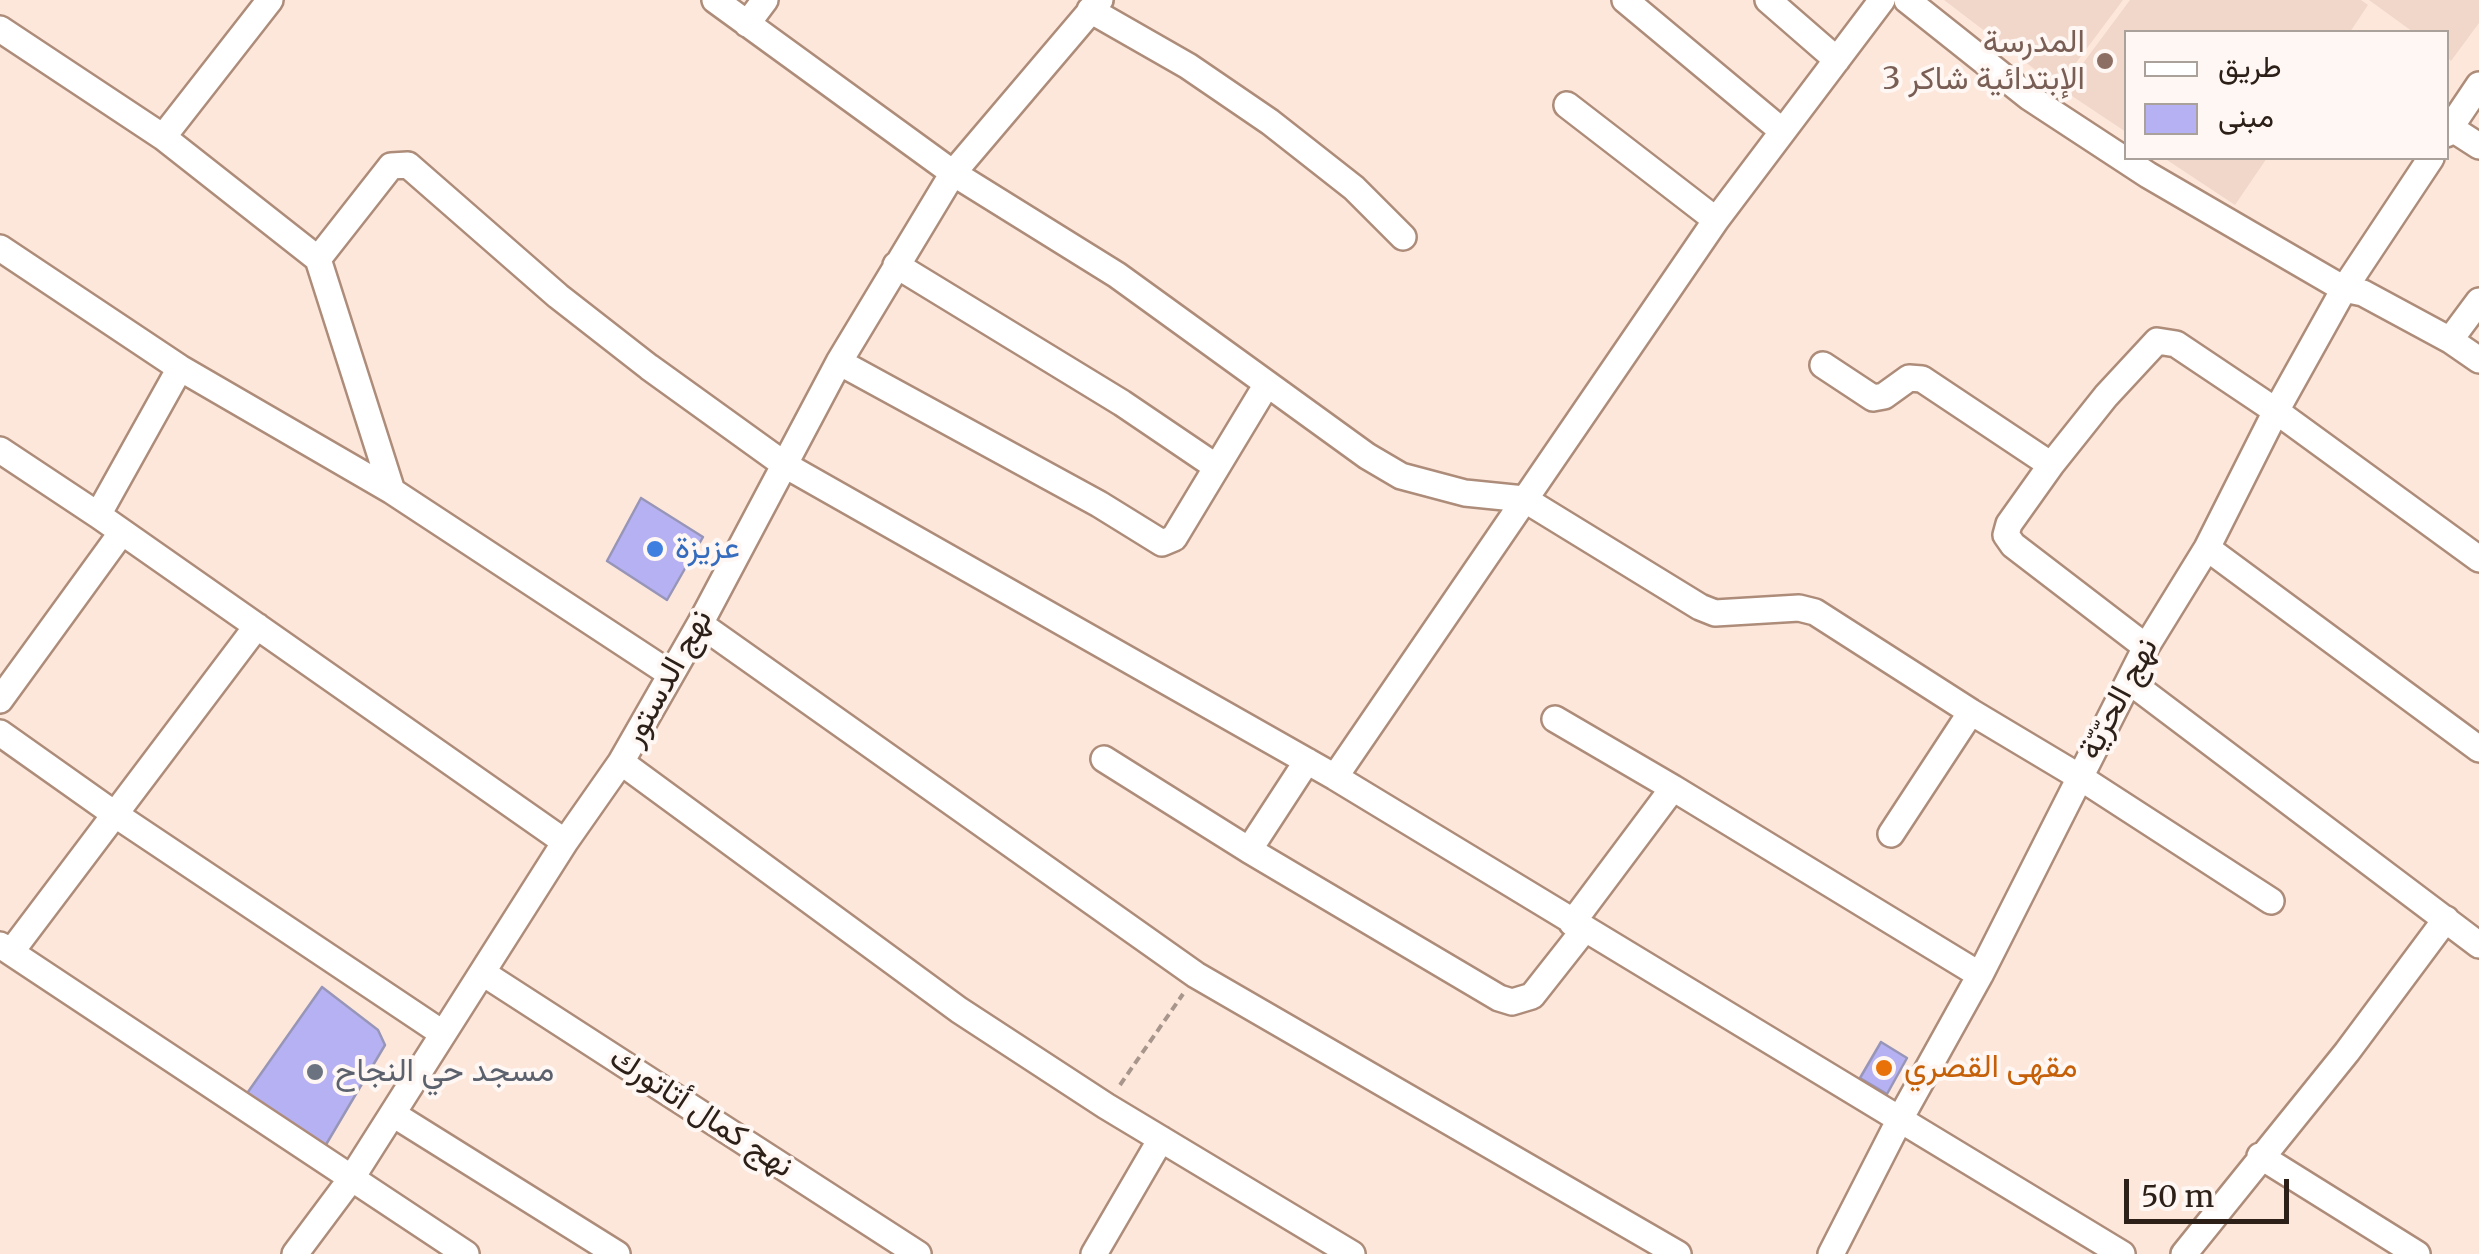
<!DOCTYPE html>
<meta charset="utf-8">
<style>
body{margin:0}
#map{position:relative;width:2479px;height:1254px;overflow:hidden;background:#fde7db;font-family:Merriweather,Vazirmatn,serif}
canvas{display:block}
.legend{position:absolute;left:2124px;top:30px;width:325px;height:130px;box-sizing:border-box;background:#fff7f3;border:2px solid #aba19b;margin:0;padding:12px 18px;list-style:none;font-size:30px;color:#2c2018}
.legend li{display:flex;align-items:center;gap:20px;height:50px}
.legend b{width:50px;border:2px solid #aba19b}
.scale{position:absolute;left:2124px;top:1179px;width:165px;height:45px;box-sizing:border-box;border:5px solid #2c2018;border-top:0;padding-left:12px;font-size:30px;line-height:35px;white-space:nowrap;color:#2c2018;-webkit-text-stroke:8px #fff7f3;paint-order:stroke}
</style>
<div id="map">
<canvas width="2479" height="1254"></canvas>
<ul class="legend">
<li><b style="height:12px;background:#fff"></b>طريق</li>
<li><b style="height:28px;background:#b6b1f2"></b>مبنى</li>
</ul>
<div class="scale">50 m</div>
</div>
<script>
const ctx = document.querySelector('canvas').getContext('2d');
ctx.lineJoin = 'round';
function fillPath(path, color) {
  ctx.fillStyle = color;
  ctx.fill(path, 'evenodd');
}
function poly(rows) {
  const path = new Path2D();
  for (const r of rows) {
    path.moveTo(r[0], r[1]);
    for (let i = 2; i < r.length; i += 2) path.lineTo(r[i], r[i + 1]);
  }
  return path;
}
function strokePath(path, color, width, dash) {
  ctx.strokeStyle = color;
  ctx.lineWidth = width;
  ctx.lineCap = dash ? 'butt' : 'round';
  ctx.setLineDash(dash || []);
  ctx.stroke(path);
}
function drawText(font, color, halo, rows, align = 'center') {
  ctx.font = font + ' Merriweather,Vazirmatn,serif';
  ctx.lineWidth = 8;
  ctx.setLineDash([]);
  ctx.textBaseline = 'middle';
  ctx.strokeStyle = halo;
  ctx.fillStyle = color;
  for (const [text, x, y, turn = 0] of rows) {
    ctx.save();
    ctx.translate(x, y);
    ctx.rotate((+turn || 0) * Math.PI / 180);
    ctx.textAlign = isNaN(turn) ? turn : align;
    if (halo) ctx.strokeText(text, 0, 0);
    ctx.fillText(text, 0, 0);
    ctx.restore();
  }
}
const built = poly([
 [1944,0,2123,0,2058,87],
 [2130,0,2361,0,2368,5,2350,32,2126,32,2126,132,2063,90],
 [2369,0,2479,0,2479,23,2451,61,2447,57,2446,32,2413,32],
 [2164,158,2267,158,2235,205]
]);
const building = poly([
 [641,498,703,537,667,600,607,561,641,498],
 [322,987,378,1030,385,1045,321,1153,243,1099,322,987],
 [1881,1042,1907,1058,1887,1094,1860,1078,1881,1042]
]);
const path = poly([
 [1120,1085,1183,994]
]);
const minor = poly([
 [715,0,953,173,1117,275,1367,456,1401,476,1465,493,1524,499,1700,607,1715,613,1799,608,1815,612,1971,712,2078,776,2271,901],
 [1625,0,1781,130],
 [1768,0,1837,60],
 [1907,0,2029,97,2148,175,2344,289,2363,293,2450,340,2479,360],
 [1090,10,1188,66,1270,122,1354,188,1403,237],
 [747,24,765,0],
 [0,29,163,137,318,259,392,491],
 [1567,105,1716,220],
 [2451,128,2479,146],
 [2446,134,2479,85],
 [163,137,270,0],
 [0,248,180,368,392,491,669,673],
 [318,259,391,166,408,165,558,296,649,367,785,465,1335,777,2122,1254],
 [896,265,1122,403,1215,466],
 [2450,340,2479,301],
 [839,362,1099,504,1162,543,1174,538,1267,384],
 [1823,365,1873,398,1884,396,1909,378,1922,379,2051,465],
 [0,450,98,515,565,842],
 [98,515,180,368],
 [2207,548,2479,749],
 [700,624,1196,975,1678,1254],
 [2146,647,2013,545,2006,535,2009,524,2051,465,2106,396,2157,341,2176,344,2276,411,2479,559],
 [2129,681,2479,945],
 [0,700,122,532],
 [1555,719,1673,788,1572,923],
 [0,733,113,813,442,1033],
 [1104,759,1249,850,1499,998,1512,1002,1532,996,1584,930],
 [621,762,959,1010,1106,1106,1352,1254],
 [1335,777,1716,220,1882,0],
 [1673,788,1980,975],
 [1891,834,1971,712],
 [1249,850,1307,761],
 [0,945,466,1254],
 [11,952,257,626],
 [483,973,918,1254],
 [393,1114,617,1254],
 [2260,1156,2417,1254],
 [295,1254,351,1179,565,842,621,762,700,624,839,362,953,173,1100,0],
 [1094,1254,1161,1139],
 [1831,1254,1900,1119,1980,975,2146,647,2207,548,2276,411,2344,289,2431,158],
 [2184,1254,2347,1052,2446,919]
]);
const markers = [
 [2105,61,10,"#8d6e63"],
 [655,549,10,"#3f7fe0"],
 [1884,1068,10,"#e8710a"],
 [315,1072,10,"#6b7280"]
];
const educationNames = [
 ["المدرسة",2085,43],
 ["الإبتدائية شاكر 3",2085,80]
];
const shopNames = [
 ["عزيزة",675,549]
];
const streetNames = [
 ["نهج الدستور",668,678,-61],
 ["نهج الحرّيّة",2119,699,-62],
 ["نهج كمال أتاتورك",701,1113,33]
];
const foodNames = [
 ["مقهى القصري",1904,1068]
];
const worshipNames = [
 ["مسجد حي النجاح",335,1072]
];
fillPath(built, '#f1d7ca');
fillPath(building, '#b6b1f2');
strokePath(building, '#9896b8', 2.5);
strokePath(minor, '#ad8c7a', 30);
strokePath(path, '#a8968c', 4, [8, 5]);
strokePath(minor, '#fff', 25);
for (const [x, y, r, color] of markers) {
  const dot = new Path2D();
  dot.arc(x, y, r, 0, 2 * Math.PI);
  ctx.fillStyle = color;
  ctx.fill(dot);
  strokePath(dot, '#fff7f3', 4);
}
drawText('32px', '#785e54', '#fff7f3', educationNames, 'right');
drawText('32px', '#366cbe', '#fff7f3', shopNames, 'left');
drawText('32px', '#2c2018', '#fff7f3', streetNames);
drawText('32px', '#c56008', '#fff7f3', foodNames, 'left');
drawText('32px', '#5b616d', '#fff7f3', worshipNames, 'left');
</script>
